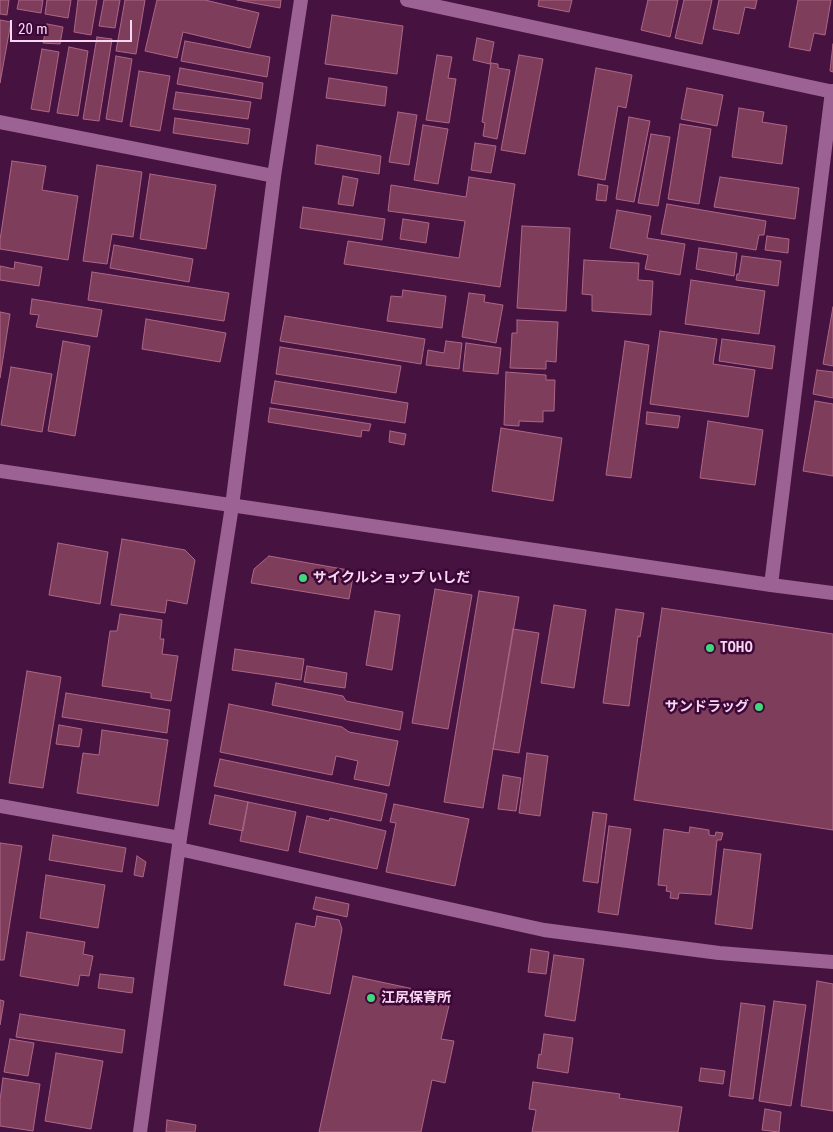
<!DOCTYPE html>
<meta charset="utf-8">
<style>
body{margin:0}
#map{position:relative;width:833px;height:1132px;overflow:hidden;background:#461341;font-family:"Roboto Condensed",sans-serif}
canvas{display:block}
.scale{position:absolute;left:10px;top:20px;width:122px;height:22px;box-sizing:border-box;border:2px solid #f8d7f2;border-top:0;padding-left:6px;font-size:15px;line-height:18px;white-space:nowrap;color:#f8d7f2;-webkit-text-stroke:4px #3b0736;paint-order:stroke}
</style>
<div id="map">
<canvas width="833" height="1132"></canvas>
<div class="scale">20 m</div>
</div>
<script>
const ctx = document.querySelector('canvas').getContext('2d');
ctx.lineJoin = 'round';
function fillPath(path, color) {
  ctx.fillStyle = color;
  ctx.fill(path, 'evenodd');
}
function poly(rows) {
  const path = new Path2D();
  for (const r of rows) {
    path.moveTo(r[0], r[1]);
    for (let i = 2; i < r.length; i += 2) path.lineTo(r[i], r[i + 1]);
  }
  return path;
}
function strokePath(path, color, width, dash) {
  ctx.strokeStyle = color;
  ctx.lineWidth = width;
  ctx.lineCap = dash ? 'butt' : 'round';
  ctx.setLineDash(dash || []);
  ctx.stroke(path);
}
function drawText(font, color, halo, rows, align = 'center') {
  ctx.font = font + ' "Roboto Condensed","Noto Sans JP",sans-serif';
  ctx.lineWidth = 5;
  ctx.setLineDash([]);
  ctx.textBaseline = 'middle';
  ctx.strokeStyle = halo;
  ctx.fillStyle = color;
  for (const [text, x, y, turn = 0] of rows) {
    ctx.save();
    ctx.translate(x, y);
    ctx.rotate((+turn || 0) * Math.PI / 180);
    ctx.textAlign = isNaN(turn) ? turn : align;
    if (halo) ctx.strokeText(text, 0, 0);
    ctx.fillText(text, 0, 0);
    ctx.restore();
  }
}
const building = poly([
 [0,0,9,0,7,15,0,14,0,0],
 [19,0,43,0,41,13,17,9,19,0],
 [47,0,71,0,68,18,45,14,47,0],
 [78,0,97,0,91,35,74,32,78,0],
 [104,0,120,0,115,28,99,26,104,0],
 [125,0,145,0,136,54,116,51,125,0],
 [157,0,205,0,259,13,250,48,183,32,177,58,145,51,157,0],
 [237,0,281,0,280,8,237,0],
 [539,0,572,0,569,12,538,6,539,0],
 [648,0,678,0,670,37,641,30,648,0],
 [684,0,712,0,702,44,675,38,684,0],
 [719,0,757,0,755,9,745,7,739,34,713,29,719,0],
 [798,0,831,0,825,35,814,33,810,51,789,47,798,0],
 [332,15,403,26,397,74,325,64,332,15],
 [0,20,11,22,0,83,0,20],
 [47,24,63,27,60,44,43,43,47,24],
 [97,37,112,39,99,121,83,119,97,37],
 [477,38,494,42,490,64,473,60,477,38],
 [185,41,270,57,267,77,181,61,185,41],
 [833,44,833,72,830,71,833,44],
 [69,47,88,51,78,116,57,113,69,47],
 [42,49,59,52,49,112,31,109,42,49],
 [437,55,452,57,448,78,456,79,449,123,426,120,437,55],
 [519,55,543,59,525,154,501,150,519,55],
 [116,56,132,59,122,122,106,119,116,56],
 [491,63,498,64,498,68,510,70,497,139,483,136,485,123,482,122,491,63],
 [180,68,263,83,261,99,177,84,180,68],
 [596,68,632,75,626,108,618,106,605,180,578,175,596,68],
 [139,71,170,76,160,131,130,126,139,71],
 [329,78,387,87,385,106,326,98,329,78],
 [687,88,723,95,717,126,681,119,687,88],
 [176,92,251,102,248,119,173,109,176,92],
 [739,108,764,112,762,122,787,126,782,164,732,157,739,108],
 [398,112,417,115,409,165,389,162,398,112],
 [629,117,650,121,634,202,616,199,629,117],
 [175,118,250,129,248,144,173,133,175,118],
 [680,124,711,129,699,204,668,199,680,124],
 [423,125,448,129,438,184,414,180,423,125],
 [651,134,670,137,658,206,638,203,651,134],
 [475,143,496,146,491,173,471,170,475,143],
 [317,145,381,156,379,174,315,164,317,145],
 [12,161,46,166,42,190,78,196,68,260,0,249,0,240,12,161],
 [97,165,142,172,133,237,112,234,107,264,83,261,97,165],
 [150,174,216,185,206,249,140,239,150,174],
 [343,176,358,179,353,206,338,204,343,176],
 [469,177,515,184,500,287,344,264,348,241,459,258,465,221,388,211,391,185,466,197,469,177],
 [720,177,799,188,795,219,714,207,720,177],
 [598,184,608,186,606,201,596,200,598,184],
 [667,204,766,221,764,235,759,235,756,250,661,234,667,204],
 [303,207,385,219,382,240,300,228,303,207],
 [617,210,651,216,647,238,685,244,680,275,645,269,648,255,610,248,617,210],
 [403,219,429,223,426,243,400,239,403,219],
 [522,226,570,228,566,311,517,308,522,226],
 [767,236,789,239,788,253,765,250,767,236],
 [114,245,193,259,189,282,110,268,114,245],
 [699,248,737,253,734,276,696,269,699,248],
 [742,256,781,261,778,286,736,280,737,274,739,274,742,256],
 [584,260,639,263,638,280,653,281,651,315,592,311,592,295,582,294,584,260],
 [15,262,42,267,39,286,0,280,0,266,14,269,15,262],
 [92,272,229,293,224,321,88,300,92,272],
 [691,280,765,291,759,334,685,324,691,280],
 [403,290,446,296,442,328,387,321,391,296,402,297,403,290],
 [469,293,485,295,484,302,503,305,496,343,462,337,469,293],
 [32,299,102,310,97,337,36,327,39,315,30,314,32,299],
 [833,307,833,366,823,364,833,307],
 [0,312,10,314,0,378,0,312],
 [285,316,425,339,421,364,280,341,285,316],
 [146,319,226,333,220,362,142,349,146,319],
 [517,320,558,322,556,362,546,361,546,369,510,368,512,333,517,333,517,320],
 [660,331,717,339,713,364,755,370,748,417,650,404,660,331],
 [722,339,775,346,772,369,719,361,722,339],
 [63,341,90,346,75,436,48,431,63,341],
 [446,341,462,343,459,369,426,365,428,350,444,353,446,341],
 [625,341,649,345,631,478,606,475,625,341],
 [466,343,501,348,498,374,463,371,466,343],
 [280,347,401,366,396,393,276,374,280,347],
 [11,367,52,374,42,432,1,425,11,367],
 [817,370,833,372,833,398,813,394,817,370],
 [506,372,546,375,546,380,555,380,554,411,543,411,543,422,519,421,519,426,504,425,506,372],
 [275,381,408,403,405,423,271,403,275,381],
 [815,401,833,404,833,476,803,471,815,401],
 [270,408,371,424,369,431,362,430,361,437,268,422,270,408],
 [647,412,680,416,678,428,646,424,647,412],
 [708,421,763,430,755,485,700,478,708,421],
 [501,428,562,438,553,501,492,491,501,428],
 [390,431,406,434,404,445,389,442,390,431],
 [122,539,185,550,195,560,187,604,167,600,165,613,111,605,122,539],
 [58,543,108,552,100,604,49,595,58,543],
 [269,556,354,571,349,599,251,583,254,569,269,556],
 [435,589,472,595,448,729,412,723,435,589],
 [479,591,519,597,483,808,444,802,479,591],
 [554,605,586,610,574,688,541,683,554,605],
 [662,608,833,634,833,830,634,800,662,608],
 [616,609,644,613,640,637,638,636,629,706,603,703,616,609],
 [375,611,400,615,392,670,366,665,375,611],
 [120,614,162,620,160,639,164,639,162,654,178,656,171,701,151,698,151,693,102,686,110,631,117,631,120,614],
 [513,629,539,633,519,753,493,749,513,629],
 [235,649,304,659,301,680,232,670,235,649],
 [307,666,347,673,345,688,304,682,307,666],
 [27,671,61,677,43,788,9,783,27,671],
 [276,683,343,696,346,701,403,712,400,730,272,705,276,683],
 [66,693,170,710,167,733,62,717,66,693],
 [229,704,342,727,349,732,398,741,389,786,354,779,358,761,336,756,332,775,220,752,229,704],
 [59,725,82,729,79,747,56,744,59,725],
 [102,730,168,740,158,806,77,793,83,753,99,755,102,730],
 [527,753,548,756,540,816,519,813,527,753],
 [220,759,387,794,381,821,214,786,220,759],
 [503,775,521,778,516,811,498,809,503,775],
 [215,795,248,802,243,831,209,824,215,795],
 [248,802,296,812,288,851,240,841,248,802],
 [394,804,469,819,455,886,386,872,396,823,390,822,394,804],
 [593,812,607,814,598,883,583,881,593,812],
 [307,816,329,821,330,818,386,831,377,869,299,852,307,816],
 [609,826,631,829,618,915,598,912,609,826],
 [690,827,709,830,709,835,715,836,716,832,723,833,721,840,717,840,711,895,679,893,678,899,670,898,671,892,666,891,667,886,658,885,664,829,689,833,690,827],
 [53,835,126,848,122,872,49,860,53,835],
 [0,843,22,846,4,960,0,960,0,843],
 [724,849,761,854,752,929,715,924,724,849],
 [137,856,146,862,143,877,134,875,137,856],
 [46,875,105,885,98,928,40,918,46,875],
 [316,897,349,904,347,917,313,909,316,897],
 [317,916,339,920,342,929,330,994,284,985,296,923,315,927,317,916],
 [27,932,85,942,83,954,93,956,89,976,80,975,78,986,20,976,27,932],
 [531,949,549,952,546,974,528,972,531,949],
 [554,955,584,959,575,1021,545,1016,554,955],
 [100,974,134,978,132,993,98,988,100,974],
 [353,976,451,997,441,1039,454,1041,445,1083,432,1080,421,1132,319,1132,353,976],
 [817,981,833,984,833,1111,801,1106,817,981],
 [0,1000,4,1001,0,1025,0,1000],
 [774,1001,806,1005,791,1106,759,1101,774,1001],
 [741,1003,765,1006,753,1099,729,1096,741,1003],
 [20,1014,125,1030,122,1053,16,1037,20,1014],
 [544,1034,573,1038,568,1073,537,1068,539,1054,541,1055,544,1034],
 [10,1039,34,1043,28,1076,4,1072,10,1039],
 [56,1053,103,1061,91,1129,45,1121,56,1053],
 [701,1068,725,1071,723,1084,699,1081,701,1068],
 [3,1078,40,1084,33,1131,0,1126,0,1100,3,1078],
 [533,1082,620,1094,619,1098,682,1107,678,1132,532,1132,536,1110,529,1109,533,1082],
 [765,1109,781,1112,779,1132,762,1130,765,1109],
 [167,1120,196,1125,195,1132,166,1132,167,1120]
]);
const minor = poly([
 [407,0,833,92],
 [0,122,274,176],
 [771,585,832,91],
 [0,806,180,838],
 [179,849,544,930,719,953,833,962]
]);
const tertiary = poly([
 [0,471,771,585,833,593],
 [140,1132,180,838,232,506,274,176,301,0]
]);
const markers = [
 [303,578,5,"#42d77c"],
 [710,648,5,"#42d77c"],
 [759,707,5,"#42d77c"],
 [371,998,5,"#42d77c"]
];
const poiNames = [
 ["サイクルショップ いしだ",313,578],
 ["TOHO",720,648],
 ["サンドラッグ",749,707,"right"],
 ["江尻保育所",381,998]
];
fillPath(building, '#7f3d5c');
strokePath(building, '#ad6686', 1);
strokePath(minor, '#9b6293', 14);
strokePath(tertiary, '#9b6293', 14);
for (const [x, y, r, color] of markers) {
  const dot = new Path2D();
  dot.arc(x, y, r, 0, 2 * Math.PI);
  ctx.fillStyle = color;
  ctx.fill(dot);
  strokePath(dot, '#3b0736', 2);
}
drawText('bold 14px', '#f8d7f2', '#3b0736', poiNames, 'left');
</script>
